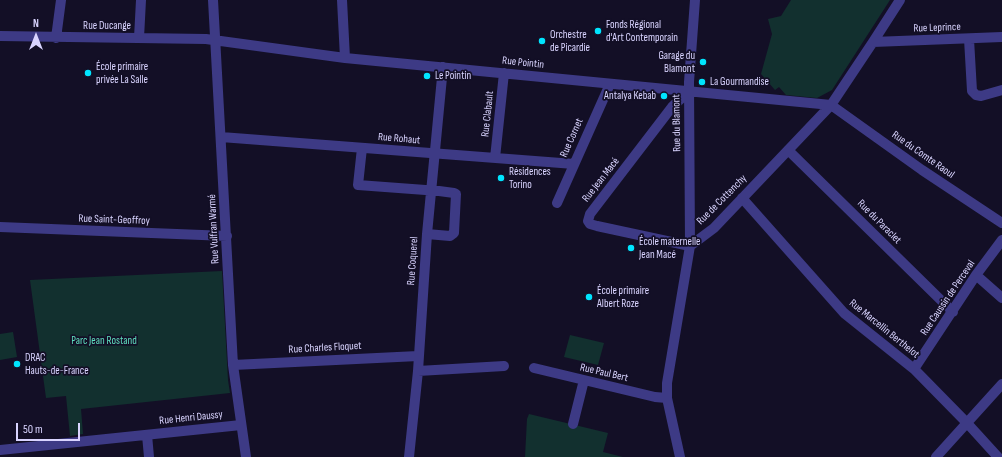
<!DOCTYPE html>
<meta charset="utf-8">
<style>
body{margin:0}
#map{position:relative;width:1002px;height:457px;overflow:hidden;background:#130f26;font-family:"Sofia Sans Condensed",sans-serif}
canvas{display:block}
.north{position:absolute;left:16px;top:16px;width:40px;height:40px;-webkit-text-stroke:3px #130f26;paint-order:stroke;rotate:0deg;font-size:11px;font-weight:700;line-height:16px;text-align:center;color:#d9d4ff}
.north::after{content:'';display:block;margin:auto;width:14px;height:18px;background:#d9d4ff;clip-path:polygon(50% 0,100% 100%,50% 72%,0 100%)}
.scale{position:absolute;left:16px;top:423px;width:64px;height:18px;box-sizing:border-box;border:2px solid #d9d4ff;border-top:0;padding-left:5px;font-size:12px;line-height:14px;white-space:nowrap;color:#d9d4ff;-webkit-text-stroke:3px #130f26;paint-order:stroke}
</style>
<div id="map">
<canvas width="1002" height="457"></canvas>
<div class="north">N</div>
<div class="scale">50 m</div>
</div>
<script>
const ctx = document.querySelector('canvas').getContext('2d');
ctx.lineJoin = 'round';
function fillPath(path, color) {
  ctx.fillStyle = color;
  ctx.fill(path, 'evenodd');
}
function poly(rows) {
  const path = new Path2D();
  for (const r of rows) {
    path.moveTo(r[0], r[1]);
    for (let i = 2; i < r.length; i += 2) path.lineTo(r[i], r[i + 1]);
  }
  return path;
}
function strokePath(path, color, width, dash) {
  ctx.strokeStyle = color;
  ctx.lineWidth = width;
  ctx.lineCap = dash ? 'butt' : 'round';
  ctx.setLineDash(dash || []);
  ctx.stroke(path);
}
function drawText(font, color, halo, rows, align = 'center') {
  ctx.font = font + ' "Sofia Sans Condensed",sans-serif';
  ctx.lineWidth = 3.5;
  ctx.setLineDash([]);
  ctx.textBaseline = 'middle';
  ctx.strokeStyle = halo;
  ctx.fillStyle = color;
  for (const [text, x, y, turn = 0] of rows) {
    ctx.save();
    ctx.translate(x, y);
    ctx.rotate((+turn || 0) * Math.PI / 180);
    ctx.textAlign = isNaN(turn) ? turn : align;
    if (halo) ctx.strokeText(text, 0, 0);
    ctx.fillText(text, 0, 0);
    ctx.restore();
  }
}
const green = poly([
 [791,0,890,0,832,90,817,98,786,95,779,87,775,90,761,74,772,34,768,19,781,16],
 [222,271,228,380,230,393,81,409,83,434,70,436,66,396,46,398,30,280],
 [13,332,17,357,0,360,0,334],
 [570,335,604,343,598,365,564,357],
 [529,414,608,433,603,452,623,457,525,457,527,419]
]);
const minor = poly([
 [213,0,233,365,246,457],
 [342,0,345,58],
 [0,36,206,39,345,58,831,105,922,170,1002,223],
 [56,38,61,0],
 [139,38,141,0],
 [969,39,972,91,976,95,981,96,1002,90],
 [873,42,1002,37],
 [689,91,672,107,590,214,588,221,590,224,597,226,690,246],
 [221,137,574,164],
 [362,148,358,185,439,191,454,193,456,194,454,233,450,236,427,234],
 [788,150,953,312],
 [495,158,504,73],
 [742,198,844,313,914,369,967,423,998,457],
 [557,203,610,84],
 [0,227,227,236],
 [690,246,714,228,831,105,873,42,900,0],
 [976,275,1002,298],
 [233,365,418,356],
 [534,368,655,397,667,398],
 [914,369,976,275,1002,240],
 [418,371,504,366],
 [573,424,584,380],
 [147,435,149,457],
 [0,450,241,425],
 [409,457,418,371,427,234,443,67],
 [680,457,667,398,667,383,690,246,689,82,695,0],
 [936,457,1002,384]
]);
const markers = [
 [598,31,4,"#00e5ff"],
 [542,41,4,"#00e5ff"],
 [703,62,4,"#00e5ff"],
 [88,73,4,"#00e5ff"],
 [427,76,4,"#00e5ff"],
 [702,82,4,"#00e5ff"],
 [664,96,4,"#00e5ff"],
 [501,178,4,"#00e5ff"],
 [631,248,4,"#00e5ff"],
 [589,297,4,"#00e5ff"],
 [17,364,4,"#00e5ff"]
];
const poiNames = [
 ["Fonds Régional",606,25],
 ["d'Art Contemporain",606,38],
 ["Orchestre",550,35],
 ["de Picardie",550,48],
 ["Garage du",695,56,"right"],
 ["Blamont",695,69,"right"],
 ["École primaire",96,67],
 ["privée La Salle",96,80],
 ["Le Pointin",435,76],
 ["La Gourmandise",710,82],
 ["Antalya Kebab",656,96,"right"],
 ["Résidences",509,172],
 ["Torino",509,185],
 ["École maternelle",639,242],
 ["Jean Macé",639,255],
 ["École primaire",597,291],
 ["Albert Roze",597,304],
 ["DRAC",25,358],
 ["Hauts-de-France",25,371]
];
const streetNames = [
 ["Rue Ducange",107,26],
 ["Rue Leprince",937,28,-2],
 ["Rue Pointin",523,63,6],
 ["Rue Clabault",488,114,-84],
 ["Rue du Blamont",677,123,-91],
 ["Rue Cornet",572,138,-66],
 ["Rue Rohaut",399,139,5],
 ["Rue du Comte Raoul",923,155,35],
 ["Rue Jean Macé",601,180,-52],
 ["Rue de Cottenchy",722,200,-45],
 ["Rue Saint-Geoffroy",114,220,2],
 ["Rue du Paraclet",879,222,45],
 ["Rue Vulfran Warmé",214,229,-93],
 ["Rue Coquerel",413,261,-86],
 ["Rue Caussin de Perceval",948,298,-56],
 ["Rue Marcellin Berthelot",884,329,39],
 ["Rue Charles Floquet",325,348,-3],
 ["Rue Paul Bert",604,373,13],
 ["Rue Henri Daussy",191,418,-6]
];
const parkNames = [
 ["Parc Jean Rostand",104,341]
];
fillPath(green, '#12302f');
strokePath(minor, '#3d3a85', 10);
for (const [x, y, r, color] of markers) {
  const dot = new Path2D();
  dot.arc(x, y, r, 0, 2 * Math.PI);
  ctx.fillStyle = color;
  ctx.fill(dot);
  strokePath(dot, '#130f26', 1.5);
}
drawText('11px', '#d9d4ff', '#130f26', poiNames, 'left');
drawText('11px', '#d9d4ff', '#130f26', streetNames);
drawText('11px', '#5fe0c0', '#130f26', parkNames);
</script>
